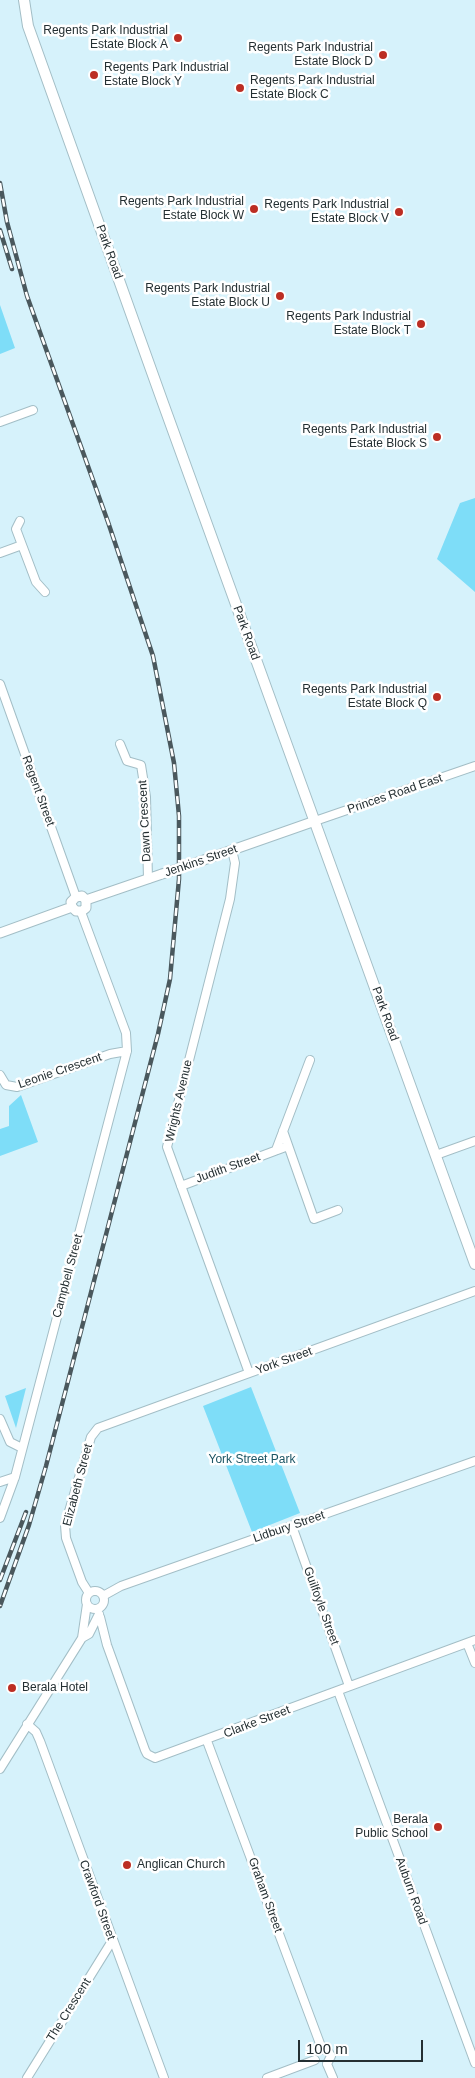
<!DOCTYPE html>
<style>
body{margin:0}
#map{position:relative;width:475px;height:2078px;overflow:hidden;background:#d6f2fb;font-family:Helvetica,sans-serif}
canvas{display:block}
.scale{position:absolute;left:298px;top:2040px;width:125px;height:22px;box-sizing:border-box;border:2px solid #242f32;border-top:0;padding-left:6px;font-size:15px;line-height:18px;white-space:nowrap;color:#242f32;-webkit-text-stroke:4px #fff;paint-order:stroke}
</style>
<div id="map">
<canvas width="475" height="2078"></canvas>
<div class="scale">100 m</div>
</div>
<script>
const ctx = document.querySelector('canvas').getContext('2d');
ctx.lineJoin = 'round';
function fillPath(path, color) {
  ctx.fillStyle = color;
  ctx.fill(path, 'evenodd');
}
function poly(rows) {
  const path = new Path2D();
  for (const r of rows) {
    if (r.length === 3) {
      path.moveTo(r[0] + r[2], r[1]);
      path.arc(r[0], r[1], r[2], 0, 2 * Math.PI);
      continue;
    }
    path.moveTo(r[0], r[1]);
    for (let i = 2; i < r.length; i += 2) path.lineTo(r[i], r[i + 1]);
  }
  return path;
}
function strokePath(path, color, width, dash) {
  ctx.strokeStyle = color;
  ctx.lineWidth = width;
  ctx.lineCap = dash ? 'butt' : 'round';
  ctx.setLineDash(dash || []);
  ctx.stroke(path);
}
function drawText(font, color, halo, rows, align = 'center') {
  ctx.font = font + ' Helvetica,sans-serif';
  ctx.lineWidth = 5;
  ctx.setLineDash([]);
  ctx.textBaseline = 'middle';
  ctx.strokeStyle = halo;
  ctx.fillStyle = color;
  for (const [text, x, y, turn = 0] of rows) {
    ctx.save();
    ctx.translate(x, y);
    ctx.rotate((+turn || 0) * Math.PI / 180);
    ctx.textAlign = isNaN(turn) ? turn : align;
    if (halo) ctx.strokeText(text, 0, 0);
    ctx.fillText(text, 0, 0);
    ctx.restore();
  }
}
const green = poly([
 [0,305,15,348,0,354],
 [475,498,475,592,437,559,460,503],
 [21,1095,38,1142,0,1156,0,1129,9,1126,9,1106],
 [251,1387,300,1513,252,1532,203,1406],
 [26,1388,16,1428,5,1396]
]);
const minor = poly([
 [0,422,33,410],
 [20,521,16,529,22,545,36,582,45,592],
 [0,553,22,545],
 [0,684,76,897],
 [120,744,127,761,141,765,146,797,148,879],
 [315,821,475,766],
 [232,850,235,863,230,899,167,1147,249,1373],
 [0,1075,6,1085,17,1087,110,1054,127,1051],
 [283,1131,314,1219,338,1210],
 [276,1150,310,1060],
 [436,1155,475,1141],
 [181,1186,288,1146],
 [0,1419,10,1442,22,1448],
 [0,1482,15,1477],
 [0,1518,15,1477,127,1051,126,1033,81,912],
 [292,1526,349,1686],
 [95,1600,9],
 [89,1593,82,1582,66,1538,65,1525,91,1437,98,1428,475,1291],
 [103,1596,121,1586,475,1461],
 [100,1617,107,1645,145,1750,147,1754,155,1758,475,1640],
 [82,1638,89,1634,99,1614],
 [467,1643,475,1663],
 [338,1691,475,2063],
 [27,1724,36,1732,40,1741,164,2078],
 [207,1741,322,2049],
 [0,1769,82,1638,87,1604],
 [322,2049,328,2051,331,2056,327,2064],
 [327,2064,333,2078],
 [27,2078,112,1941],
 [267,2078,315,2060]
]);
const tertiary = poly([
 [198,862,315,821],
 [86,900,162,874],
 [72,907,76,911,82,911,86,908,86,900],
 [72,907,71,902,76,897,82,896,86,900],
 [0,933,72,907]
]);
const secondary = poly([
 [24,0,28,26,163,403,475,1264]
]);
const rail = poly([
 [0,183,7,222,27,296,108,522,153,656,174,763,179,816,179,879,170,979,158,1034,46,1466,29,1525,0,1606],
 [0,230,12,269],
 [0,1580,26,1512]
]);
const tertiaryBridge = poly([
 [162,874,198,862]
]);
const markers = [
 [178,38,5,"#bc2e23"],
 [383,55,5,"#bc2e23"],
 [94,75,5,"#bc2e23"],
 [240,88,5,"#bc2e23"],
 [254,209,5,"#bc2e23"],
 [399,212,5,"#bc2e23"],
 [280,296,5,"#bc2e23"],
 [421,324,5,"#bc2e23"],
 [437,437,5,"#bc2e23"],
 [437,697,5,"#bc2e23"],
 [12,1688,5,"#bc2e23"],
 [438,1827,5,"#bc2e23"],
 [127,1865,5,"#bc2e23"]
];
const poiNames = [
 ["Regents Park Industrial",168,31],
 ["Estate Block A",168,45],
 ["Regents Park Industrial",373,48],
 ["Estate Block D",373,62],
 ["Regents Park Industrial",104,68,"left"],
 ["Estate Block Y",104,82,"left"],
 ["Regents Park Industrial",250,81,"left"],
 ["Estate Block C",250,95,"left"],
 ["Regents Park Industrial",244,202],
 ["Estate Block W",244,216],
 ["Regents Park Industrial",389,205],
 ["Estate Block V",389,219],
 ["Regents Park Industrial",270,289],
 ["Estate Block U",270,303],
 ["Regents Park Industrial",411,317],
 ["Estate Block T",411,331],
 ["Regents Park Industrial",427,430],
 ["Estate Block S",427,444],
 ["Regents Park Industrial",427,690],
 ["Estate Block Q",427,704],
 ["Berala Hotel",22,1688,"left"],
 ["Berala",428,1820],
 ["Public School",428,1834],
 ["Anglican Church",137,1865,"left"]
];
const streetNames = [
 ["Park Road",109,252,70],
 ["Park Road",246,633,70],
 ["Regent Street",38,791,70],
 ["Princes Road East",395,794,-19],
 ["Dawn Crescent",145,821,-93],
 ["Jenkins Street",201,861,-19],
 ["Park Road",385,1014,70],
 ["Leonie Crescent",60,1071,-19],
 ["Wrights Avenue",179,1101,-77],
 ["Judith Street",228,1168,-20],
 ["Campbell Street",68,1276,-75],
 ["York Street",284,1361,-20],
 ["Elizabeth Street",78,1485,-75],
 ["Lidbury Street",289,1527,-19],
 ["Guilfoyle Street",321,1606,70],
 ["Clarke Street",257,1722,-21],
 ["Auburn Road",411,1891,70],
 ["Graham Street",265,1895,70],
 ["Crawford Street",97,1900,70],
 ["The Crescent",69,2010,-58]
];
const parkNames = [
 ["York Street Park",252,1460]
];
fillPath(green, '#7eddf8');
strokePath(minor, '#a3bec6', 10);
strokePath(tertiary, '#a3bec6', 11);
strokePath(secondary, '#a3bec6', 12);
strokePath(minor, '#fff', 8);
strokePath(tertiary, '#fff', 9);
strokePath(secondary, '#fff', 10);
strokePath(rail, '#4a585d', 4.5);
strokePath(rail, '#fff', 2.5, [8]);
strokePath(tertiaryBridge, '#a3bec6', 11, []);
strokePath(tertiaryBridge, '#fff', 9);
for (const [x, y, r, color] of markers) {
  const dot = new Path2D();
  dot.arc(x, y, r, 0, 2 * Math.PI);
  ctx.fillStyle = color;
  ctx.fill(dot);
  strokePath(dot, '#fff', 2);
}
drawText('12px', '#242f32', '#fff', poiNames, 'right');
drawText('12px', '#242f32', '#fff', streetNames);
drawText('12px', '#1c5564', '#fff', parkNames);
</script>
